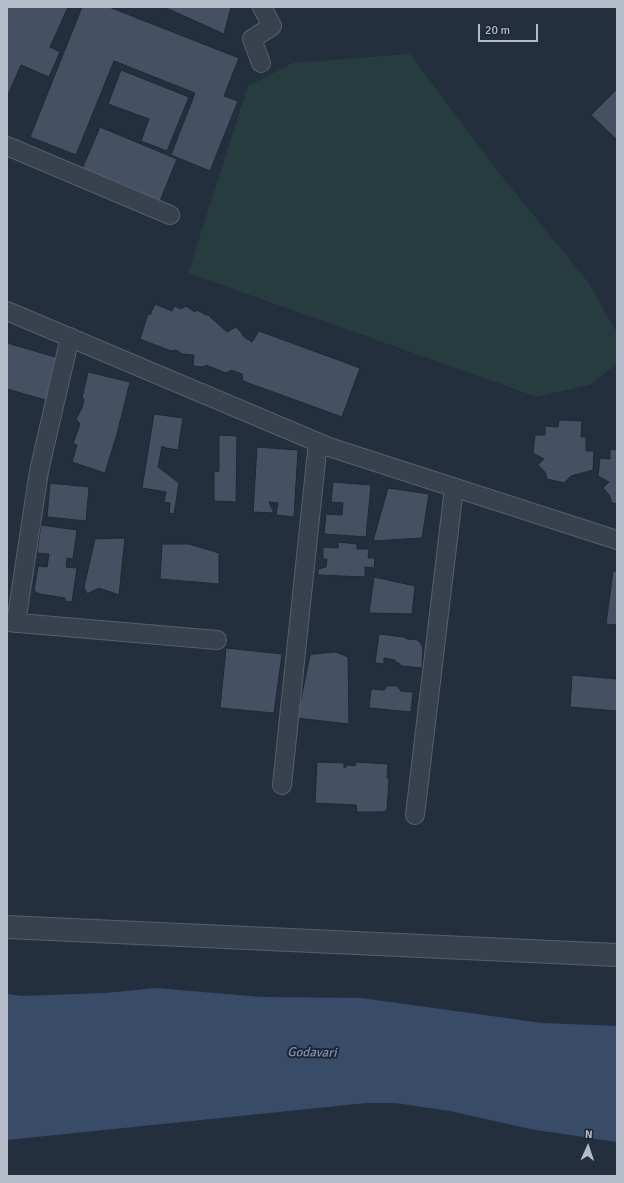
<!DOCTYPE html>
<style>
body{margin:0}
#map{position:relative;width:624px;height:1183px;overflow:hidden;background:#242f3e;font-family:Signika,sans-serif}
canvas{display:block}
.frame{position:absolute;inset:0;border:8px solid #b4bcc9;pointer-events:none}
.north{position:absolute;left:568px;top:1127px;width:40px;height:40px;-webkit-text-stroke:3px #1d2633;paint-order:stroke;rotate:3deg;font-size:11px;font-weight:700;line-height:16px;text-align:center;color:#b4bcc9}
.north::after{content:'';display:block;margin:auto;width:14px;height:18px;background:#b4bcc9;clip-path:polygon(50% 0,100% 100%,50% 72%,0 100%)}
.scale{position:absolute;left:478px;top:24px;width:60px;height:18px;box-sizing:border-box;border:2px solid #b4bcc9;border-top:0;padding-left:5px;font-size:12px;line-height:14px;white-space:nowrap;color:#b4bcc9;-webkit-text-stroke:3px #1d2633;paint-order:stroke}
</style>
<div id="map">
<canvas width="624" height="1183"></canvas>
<div class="frame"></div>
<div class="north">N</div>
<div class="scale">20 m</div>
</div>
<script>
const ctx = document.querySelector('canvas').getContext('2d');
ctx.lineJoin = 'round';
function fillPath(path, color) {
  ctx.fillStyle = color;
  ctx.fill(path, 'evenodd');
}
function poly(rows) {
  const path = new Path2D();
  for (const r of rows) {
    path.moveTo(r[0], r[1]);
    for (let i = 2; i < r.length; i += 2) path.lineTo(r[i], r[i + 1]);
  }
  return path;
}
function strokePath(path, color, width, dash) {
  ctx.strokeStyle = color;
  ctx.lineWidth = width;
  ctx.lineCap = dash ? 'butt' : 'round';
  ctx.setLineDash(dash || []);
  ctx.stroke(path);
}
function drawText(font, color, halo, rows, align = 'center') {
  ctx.font = font + ' Signika,sans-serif';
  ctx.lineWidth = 4;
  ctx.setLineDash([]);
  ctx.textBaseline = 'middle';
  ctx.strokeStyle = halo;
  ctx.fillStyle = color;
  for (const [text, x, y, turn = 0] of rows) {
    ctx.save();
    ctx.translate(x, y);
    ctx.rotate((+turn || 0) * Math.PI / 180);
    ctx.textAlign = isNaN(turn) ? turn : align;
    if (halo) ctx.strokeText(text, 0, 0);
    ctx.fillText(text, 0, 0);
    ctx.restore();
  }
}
const green = poly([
 [410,54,504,179,588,282,617,333,616,364,592,384,537,397,188,273,248,86,293,63]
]);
const water = poly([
 [156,988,261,997,361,998,542,1023,617,1026,617,1142,530,1129,450,1111,396,1103,366,1103,7,1140,7,994,22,996,106,993]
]);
const building = poly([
 [7,7,68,7,50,47,60,52,49,77,21,65,7,97,7,7],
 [82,7,109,7,239,58,224,96,238,101,210,171,171,155,195,93,114,61,76,155,30,137,82,7],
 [164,7,231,7,224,34,164,7],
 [121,70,189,97,167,151,141,141,149,119,108,104,121,70],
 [617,89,617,140,591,115,617,89],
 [100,127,177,159,160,201,82,169,100,127],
 [155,304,172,311,174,306,181,309,186,306,195,312,197,310,206,315,208,315,227,332,236,327,241,332,243,336,252,342,259,331,360,368,342,417,243,381,242,374,231,370,226,373,206,365,204,367,193,366,194,355,182,354,176,350,171,351,140,339,148,314,150,315,155,304],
 [7,343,62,359,49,401,7,389,7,343],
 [88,372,130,382,117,434,105,473,72,462,77,445,73,444,80,424,76,419,82,408,84,399,82,398,88,372],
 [154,414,183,418,178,450,166,448,162,446,158,467,179,483,174,514,169,513,170,503,164,502,166,492,142,488,154,414],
 [559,420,582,421,581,437,586,437,586,451,594,451,593,470,571,476,564,483,547,479,545,472,538,465,544,459,533,453,535,435,545,435,545,426,558,427,559,420],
 [219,435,237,436,236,502,214,501,214,472,219,471,219,435],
 [257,447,298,450,294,517,276,515,278,503,269,502,274,513,253,512,257,447],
 [610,449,617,450,617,504,612,503,609,495,603,488,609,482,598,476,600,458,610,459,610,449],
 [333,482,371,485,366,537,324,534,326,514,342,515,343,503,331,502,333,482],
 [50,483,89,487,86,521,47,517,50,483],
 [388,488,429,494,422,538,373,541,388,488],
 [41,525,77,530,73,559,67,558,66,567,77,568,72,602,65,601,65,598,40,594,34,591,38,566,47,567,49,554,37,553,41,525],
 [125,538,119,595,99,588,87,594,84,587,95,539,125,538],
 [338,542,357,544,357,549,369,549,368,558,375,558,374,568,365,567,365,577,318,575,318,569,326,567,327,559,323,559,323,547,338,548,338,542],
 [162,544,189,544,219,553,219,584,160,579,162,544],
 [613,571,617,571,617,625,606,624,613,571],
 [374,577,415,586,412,614,369,613,374,577],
 [379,634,404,637,407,639,418,640,423,647,422,668,401,666,399,663,395,662,395,660,384,658,384,664,375,663,379,634],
 [226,648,282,654,274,713,220,708,226,648],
 [336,652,348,657,349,724,297,718,310,655,313,654,336,652],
 [572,675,617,679,617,711,570,707,572,675],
 [387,686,397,686,401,691,413,692,411,712,369,708,371,689,384,690,387,686],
 [317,762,344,763,344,768,348,765,355,766,356,762,388,764,387,778,389,778,387,810,383,812,357,812,356,805,315,803,317,762]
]);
const minor = poly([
 [261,63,252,39,272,26,262,7],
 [7,146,170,215],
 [7,311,329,447,617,540],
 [7,622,217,640],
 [16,623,39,471,70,337],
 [282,785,318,442],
 [415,815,454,488]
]);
const tertiary = poly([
 [7,927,617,955]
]);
const waterNames = [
 ["Godavari",312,1053,1]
];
fillPath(green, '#263c3f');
fillPath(water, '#394c67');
fillPath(building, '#455162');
strokePath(building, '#1f2835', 1);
strokePath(minor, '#565f6c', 20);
strokePath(tertiary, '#565f6c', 24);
strokePath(minor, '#38414e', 18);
strokePath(tertiary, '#38414e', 22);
drawText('italic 13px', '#7c92b1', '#1d2633', waterNames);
</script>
